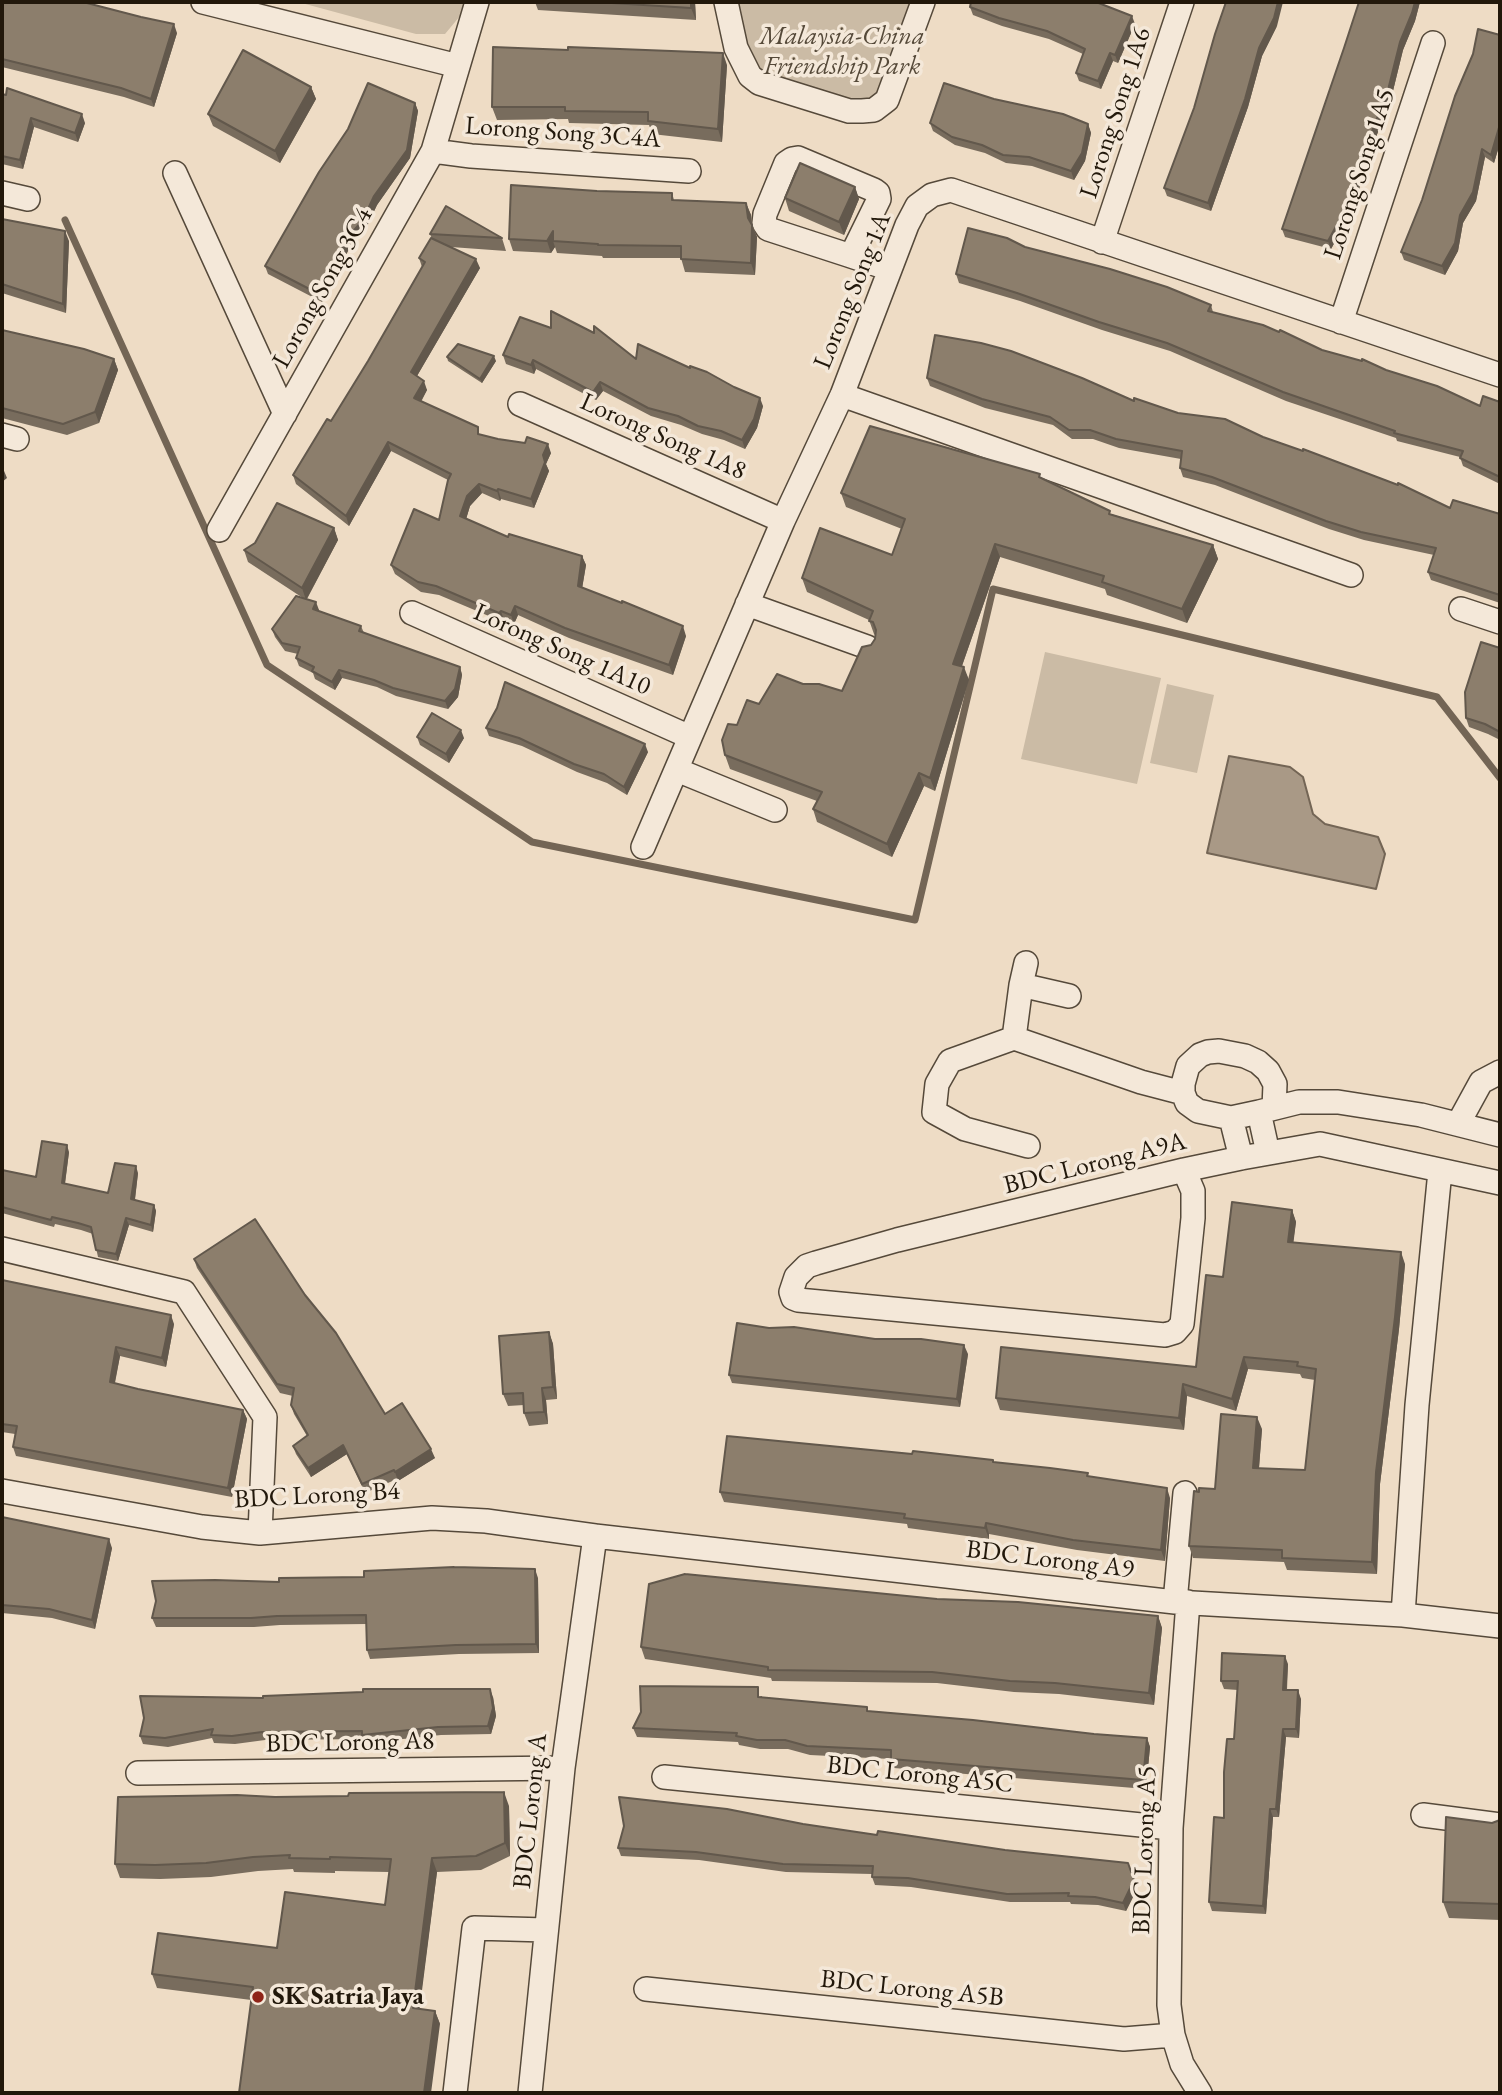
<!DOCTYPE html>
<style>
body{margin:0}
#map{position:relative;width:1502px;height:2095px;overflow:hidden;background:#eedcc5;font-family:"EB Garamond",serif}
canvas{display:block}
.frame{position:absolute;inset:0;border:4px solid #22180b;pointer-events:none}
</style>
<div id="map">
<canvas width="1502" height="2095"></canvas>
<div class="frame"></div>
</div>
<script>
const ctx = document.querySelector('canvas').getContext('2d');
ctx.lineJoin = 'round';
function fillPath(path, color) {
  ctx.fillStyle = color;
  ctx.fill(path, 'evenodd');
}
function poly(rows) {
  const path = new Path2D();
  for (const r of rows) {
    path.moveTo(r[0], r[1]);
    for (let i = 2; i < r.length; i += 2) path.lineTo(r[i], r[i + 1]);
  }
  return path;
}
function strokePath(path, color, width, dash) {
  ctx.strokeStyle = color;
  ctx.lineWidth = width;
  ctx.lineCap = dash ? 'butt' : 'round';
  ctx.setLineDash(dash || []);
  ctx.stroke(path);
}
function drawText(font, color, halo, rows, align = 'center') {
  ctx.font = font + ' "EB Garamond",serif';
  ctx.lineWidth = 7;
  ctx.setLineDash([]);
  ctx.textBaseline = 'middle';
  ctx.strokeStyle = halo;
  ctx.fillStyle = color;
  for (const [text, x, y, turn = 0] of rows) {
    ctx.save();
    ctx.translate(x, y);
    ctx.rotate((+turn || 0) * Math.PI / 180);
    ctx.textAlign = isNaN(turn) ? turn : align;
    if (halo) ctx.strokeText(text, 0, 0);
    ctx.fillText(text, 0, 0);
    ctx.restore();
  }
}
const green = poly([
 [298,2,465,2,460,16,445,34,416,34],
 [732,2,913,2,900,56,870,106,763,78,748,66],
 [1045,652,1161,678,1137,784,1021,759],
 [1167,684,1214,695,1197,773,1150,763]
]);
const water = poly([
 [1229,756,1290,767,1303,777,1313,814,1325,824,1378,837,1385,854,1376,889,1207,853,1229,756]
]);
const stream = poly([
 [65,220,267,665,532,842,915,920,993,589,1437,697,1500,778]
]);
const minor = poly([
 [203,2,458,66],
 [726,2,736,48,750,76,759,83,849,111,862,111,874,110,887,100,923,2],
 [433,151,471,156,689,171],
 [175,173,285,414],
 [2,193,28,199],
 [1102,242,1182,2],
 [851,256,768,229,764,223,765,214,786,163,792,159,798,158,874,190,878,193,879,199,851,256,890,269],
 [1341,322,1433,43],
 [842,395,1351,575],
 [520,404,783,521],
 [2,435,17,439],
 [219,530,433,151,477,2],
 [747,604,867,647],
 [1461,609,1500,622],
 [412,613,690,737],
 [677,770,775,810],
 [643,847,783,521,842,395,907,225,917,206,932,195,951,190,1500,375],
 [1026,963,1021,985,1014,1038,1141,1082,1183,1093],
 [1021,985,1069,996],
 [1014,1038,950,1061,937,1084,934,1112,965,1129,1028,1146],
 [1274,1108,1275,1084,1268,1071,1258,1062,1245,1056,1219,1051,1208,1052,1200,1055,1188,1066,1183,1084,1183,1093,1187,1103,1198,1111,1231,1118,1259,1112,1299,1102,1338,1102,1421,1115,1500,1135],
 [1259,1112,1268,1153],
 [1231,1118,1241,1158],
 [1458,1124,1481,1082,1500,1072],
 [1184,1170,1193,1191,1193,1218,1182,1324,1175,1332,1165,1335,798,1300,793,1298,791,1292,796,1277,807,1266,816,1263,897,1240,1184,1170,1241,1158,1320,1144,1500,1183],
 [2,1249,184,1292,265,1417,260,1533],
 [2,1491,202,1527,260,1533,432,1518,486,1521,595,1536,1175,1602,1403,1615,1500,1626],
 [1175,1602,1185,1493],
 [1188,1602,1171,1828,1169,2005,1173,2035,1182,2064,1200,2093],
 [1403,1615,1417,1405,1440,1171],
 [138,1773,563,1768],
 [664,1777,1171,1828],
 [1423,1815,1500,1825],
 [646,1989,1124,2039,1173,2035],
 [455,2093,474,1928,546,1930],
 [530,2093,563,1768,595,1536]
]);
const wall = poly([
 [2,2,177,33,154,107,124,97,2,67],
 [535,2,695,2,696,20,538,10],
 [1359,2,1420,2,1415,21,1403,50,1391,99,1361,175,1358,200,1331,249,1285,237,1282,229,1344,48],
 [970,7,1135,24,1118,63,1113,61,1101,89,1079,81,1076,73,1083,54,1049,39,1002,26,973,15],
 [1277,26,1262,56,1248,107,1211,211,1167,196,1164,188,1194,108],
 [1500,35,1500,143,1494,163,1485,157,1476,201,1463,223,1458,251,1445,275,1404,260,1401,252],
 [727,65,722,142,652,134,649,125,569,123,568,119,497,120,492,107],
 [311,87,316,99,280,163,213,126,208,114],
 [2,94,85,123,78,142,34,127,23,169,2,164],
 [994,99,1088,124,1091,133,1085,161,1074,180,1032,166,1006,163,985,153,955,145,933,131,930,123],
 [415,103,418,111,410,158,377,205,366,228,351,245,322,302,268,274,265,266],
 [855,187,859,199,844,235,789,211,785,198],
 [597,191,672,193,674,200,746,203,751,215,752,224,757,237,755,275,685,272,681,258,603,258,602,256,557,253,555,247,551,253,513,251,509,239],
 [2,219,69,241,66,313,2,293],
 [430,234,502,238,506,251,451,247,480,268,417,376,427,390,421,402,481,435,551,453,546,464,549,471,534,508,501,499,500,501,482,493,470,506,466,519,508,537,582,556,586,565,582,588,686,636,673,675,569,638,518,615,514,624,504,621,503,622,439,595,421,592,395,574,391,565,439,520,448,480,391,451,349,526,296,484,293,475,331,421,368,361,422,267,419,258,432,239],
 [1025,247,1211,305,1213,312,1322,350,1386,370,1480,406,1500,402,1500,484,1463,466,1460,457,1397,441,1396,438,1286,401,1170,351,1102,330,1020,301,959,283,956,274],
 [2,330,114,359,118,370,99,423,67,435,2,418],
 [503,355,636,359,763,406,757,428,745,449,724,440,702,434,681,425,651,416,603,391,596,400,536,369,534,374,506,364],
 [447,357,496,361,482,383,448,361],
 [927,378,1134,401,1263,437,1450,508,1500,514,1500,603,1431,580,1428,572,1434,555,1364,540,1329,529,1215,485,1183,477,1180,468,1181,459,1119,448,1093,439,1072,439,1053,425,985,408,930,386],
 [1041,478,1111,514,1213,545,1218,559,1187,623,1107,595,1105,589,1000,557,962,666,969,680,935,791,924,786,892,857,817,822,813,809,817,801,730,769,725,755,737,725,759,704,803,684,842,691,875,639,875,635,874,634,869,620,807,592,802,578,892,555,902,529,846,507,841,493],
 [334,528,338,540,307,599,319,610,318,611,361,626,364,633,460,667,462,675,458,697,448,709,396,696,377,687,342,678,335,690,315,679,313,673,299,666,296,658,298,654,285,651,275,637,272,629,303,598,248,562,244,550],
 [1500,648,1500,740,1488,734,1469,727,1466,718],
 [486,728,648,752,627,795,607,783,577,772,522,746,489,736],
 [417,737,464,738,449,763,420,745],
 [69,1152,65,1184,108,1193,138,1173,135,1200,154,1205,156,1211,153,1232,129,1225,118,1261,98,1257,93,1234,81,1230,55,1224,54,1227,2,1213,2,1170,36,1177],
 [1292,1210,1296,1222,1293,1242,1405,1264,1399,1329,1380,1484,1377,1574,1287,1570,1284,1562,1193,1558,1189,1546,1199,1492,1215,1489,1262,1429,1259,1468,1305,1470,1315,1380,1302,1378,1300,1374,1248,1369,1236,1411,1187,1396,1184,1430,1000,1410,996,1398,1196,1367,1223,1277],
 [194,1259,305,1295,385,1414,435,1458,398,1481,397,1479,365,1493,347,1454,311,1477,296,1454,293,1446,307,1436,294,1414,291,1405,293,1396,280,1393,197,1268],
 [2,1280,174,1324,166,1367,120,1356,115,1383,138,1389,243,1410,247,1419,232,1497,16,1456,13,1447,15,1434,2,1432],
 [769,1328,968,1354,960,1407,732,1383,729,1375],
 [549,1332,553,1344,557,1399,546,1400,548,1424,529,1426,524,1413,524,1405,508,1406,503,1394],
 [912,1454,994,1462,1088,1473,1088,1476,1170,1498,1165,1561,1077,1550,989,1534,989,1539,908,1528,907,1524,724,1502,720,1492],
 [2,1517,112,1548,95,1629,52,1618,2,1613],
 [538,1578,539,1653,459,1654,370,1659,367,1650,366,1624,280,1625,254,1627,156,1627,152,1618,279,1582],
 [937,1599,1158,1616,1162,1628,1154,1705,1059,1694,1014,1692,937,1683,772,1681,771,1678,645,1659,641,1647],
 [1288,1664,1287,1690,1301,1699,1299,1738,1286,1737,1279,1817,1273,1817,1266,1914,1212,1911,1209,1902,1224,1818,1234,1739,1238,1690,1224,1689,1221,1681],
 [762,1696,762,1697,869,1711,1094,1734,1147,1738,1150,1747,1146,1789,894,1768,891,1759,810,1755,788,1749,760,1749,739,1745,738,1742,637,1737,633,1728],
 [493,1697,496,1716,491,1734,441,1735,365,1743,364,1739,265,1740,235,1744,214,1743,212,1738,168,1747,143,1744,140,1736,263,1698],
 [509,1806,510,1856,481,1870,437,1872,419,2009,435,2011,440,2024,157,1988,152,1974,277,1948,385,1905,389,1872,335,1871,335,1873,294,1872,293,1869,258,1871,211,1877,160,1879,120,1878,115,1864],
 [1500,1820,1500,1920,1449,1918,1443,1902,1492,1823],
 [624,1826,1137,1889,1126,1911,1098,1905,1071,1904,1070,1902,1010,1902,911,1887,875,1885,872,1877,872,1874,786,1872,699,1860,621,1856,618,1848]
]);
const shadedWall = poly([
 [691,2,695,2,696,20,691,8],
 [1278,2,1283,2,1277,26,1262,56,1248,107,1211,211,1208,203,1259,48],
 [1415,2,1420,2,1415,21,1403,50,1391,99,1361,175,1358,200,1331,249,1328,241,1358,167,1400,42],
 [1132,16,1135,24,1118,63,1115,55],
 [174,24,177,33,154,107,151,99],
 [723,53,727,65,722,142,718,129],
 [1110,53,1113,61,1101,89,1098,81],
 [311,87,316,99,280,163,275,151],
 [415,103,418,111,410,158,377,205,366,228,351,245,322,302,319,294],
 [82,114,85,123,78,142,75,133],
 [31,118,34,127,23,169,20,160],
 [1088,124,1091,133,1085,161,1074,180,1071,171],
 [1500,124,1500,143,1494,163,1491,155],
 [1482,149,1485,157,1476,201,1463,223,1458,251,1445,275,1442,266],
 [855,187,859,199,844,235,839,222],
 [746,203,751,215,752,230,748,218],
 [752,225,757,237,755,275,751,263],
 [65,231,69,241,66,313,63,304],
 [553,231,553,241,555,247,551,253,547,241],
 [476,259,480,268,414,381,411,372],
 [494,356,496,361,482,383,480,379],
 [114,359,118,370,99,423,95,412],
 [533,360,536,369,534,374,531,365],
 [424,381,427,390,417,408,414,398],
 [600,382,603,391,596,400,593,392],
 [760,398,763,406,757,428,745,449,742,440],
 [388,442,391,451,349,526,346,516],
 [548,444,551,453,546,464,543,455],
 [545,462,549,471,534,508,531,499],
 [2,466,7,478,2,482],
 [479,484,482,493,470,506,464,526,460,516,467,496],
 [498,489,501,499,500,501,497,491],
 [334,528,338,540,306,600,302,588],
 [995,544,1000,557,958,677,953,664],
 [1213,545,1218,559,1187,623,1182,609],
 [582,556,586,565,581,595,578,586],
 [316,602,319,610,315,617,313,609],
 [515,606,518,615,514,624,511,615],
 [501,611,504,621,503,622,499,613],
 [683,626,686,636,673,675,669,665],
 [460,667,462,675,458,697,448,709,445,701],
 [964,667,969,680,935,791,930,778],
 [339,670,342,678,335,690,332,682],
 [461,730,464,738,449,763,446,754],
 [645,744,648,752,627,795,624,787],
 [919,773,924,786,892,857,887,844],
 [67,1145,69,1152,64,1190,62,1183],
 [136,1166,138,1173,134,1206,131,1199],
 [154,1205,156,1211,153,1232,151,1225],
 [1292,1210,1296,1222,1292,1254,1288,1242],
 [126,1218,129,1225,118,1261,116,1254],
 [1401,1252,1405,1264,1399,1329,1380,1484,1377,1574,1372,1562,1376,1472],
 [171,1315,174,1324,166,1367,162,1358],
 [549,1332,553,1344,557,1399,553,1387],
 [964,1345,968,1354,960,1407,957,1399],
 [116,1347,120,1356,113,1391,110,1382],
 [1244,1357,1248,1369,1236,1411,1232,1399],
 [1183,1384,1187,1396,1184,1430,1179,1418],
 [542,1388,546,1400,548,1424,544,1412],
 [243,1410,247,1419,232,1497,228,1488],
 [1257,1417,1262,1429,1258,1480,1253,1468],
 [343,1445,347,1454,311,1477,308,1468],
 [431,1449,435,1458,398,1481,395,1472],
 [1167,1488,1170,1498,1165,1561,1161,1550],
 [986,1523,989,1534,989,1539,985,1528],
 [109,1539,112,1548,95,1629,92,1620],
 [535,1569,538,1578,539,1653,536,1644],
 [1158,1616,1162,1628,1154,1705,1149,1693],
 [1285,1656,1288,1664,1286,1698,1283,1690],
 [490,1689,493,1697,496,1716,491,1734,488,1726],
 [1298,1690,1301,1699,1299,1738,1296,1729],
 [1283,1729,1286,1737,1279,1817,1276,1809],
 [1147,1738,1150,1747,1146,1789,1143,1780],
 [504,1792,509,1806,510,1856,505,1843],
 [1270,1809,1273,1817,1266,1914,1263,1906],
 [432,1858,437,1872,418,2022,413,2008],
 [1134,1880,1137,1889,1126,1911,1123,1903],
 [435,2011,440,2024,431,2093,424,2093]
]);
const building = poly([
 [2,2,83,2,141,17,174,24,151,99,121,88,2,59,2,2],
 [596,2,691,2,691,8,596,2],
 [971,2,1096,2,1132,16,1115,55,1110,53,1098,81,1076,73,1085,49,1047,31,999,18,970,7,971,2],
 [1226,2,1278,2,1274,18,1259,48,1245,99,1208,203,1164,188,1194,108,1215,34,1226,2],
 [1359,2,1415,2,1412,13,1400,42,1388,90,1358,167,1355,192,1328,241,1282,229,1344,48,1359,2],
 [1478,29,1500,35,1500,124,1491,155,1482,149,1473,192,1460,215,1455,243,1442,266,1401,252,1422,200,1455,96,1473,54,1478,29],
 [493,47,568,50,568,47,723,53,718,129,648,121,648,112,565,111,565,107,492,107,493,47],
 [243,50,311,87,275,151,208,114,243,50],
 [368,83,415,103,407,150,374,196,363,220,348,237,319,294,265,266,319,172,348,129,368,83],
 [944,83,994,99,1063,114,1088,124,1082,153,1071,171,1029,157,1003,155,982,145,952,137,930,123,944,83],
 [7,88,82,114,75,133,31,118,20,160,2,156,2,94,6,95,7,88],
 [800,163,855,187,839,222,785,198,800,163],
 [511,185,597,191,672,193,672,200,746,203,748,218,752,225,751,263,681,259,681,246,598,245,598,244,553,241,553,231,547,241,509,239,511,185],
 [446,206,502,238,430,234,446,206],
 [2,219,65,231,63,304,2,284,2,219],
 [968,228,1007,238,1025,247,1110,269,1167,287,1211,305,1208,311,1263,325,1279,332,1280,330,1322,350,1362,361,1362,359,1386,370,1437,386,1480,406,1483,396,1500,402,1500,477,1460,458,1463,451,1394,433,1395,431,1283,392,1167,343,1099,322,1017,293,956,274,968,228],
 [431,238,476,259,411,372,424,381,414,398,478,427,478,434,498,439,525,443,527,437,548,444,543,455,545,462,531,499,498,489,497,491,479,484,467,496,460,516,508,537,509,534,582,556,578,586,622,603,622,601,683,626,669,665,565,628,515,606,511,615,501,611,499,613,436,586,418,582,391,565,414,509,439,520,448,480,451,474,388,442,346,516,293,475,327,419,331,421,368,361,425,262,419,258,431,238],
 [551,311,594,333,594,326,636,359,638,344,690,368,690,366,707,372,734,387,760,398,754,419,742,440,721,431,698,426,678,416,648,408,600,382,593,392,533,360,531,365,503,355,520,317,551,328,551,311],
 [2,330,84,349,114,359,95,412,63,424,2,408,2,330],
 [935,335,981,343,1011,351,1082,378,1134,401,1134,398,1178,413,1225,419,1263,437,1303,451,1303,449,1398,485,1398,483,1450,508,1453,500,1500,514,1500,595,1428,572,1436,548,1361,532,1326,521,1212,477,1180,468,1182,451,1116,439,1090,430,1069,430,1050,417,982,399,927,378,935,335],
 [458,344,494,356,480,379,447,357,458,344],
 [870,426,1040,474,1039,477,1110,511,1109,514,1213,545,1182,609,1102,582,1104,576,995,544,953,664,964,667,930,778,919,773,887,844,813,809,822,792,725,755,722,740,728,724,737,725,747,700,759,704,777,674,803,684,819,684,842,691,862,647,871,645,875,639,876,630,873,622,869,621,873,611,802,578,820,528,892,555,905,519,841,493,870,426],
 [277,503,334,528,302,588,244,550,255,543,277,503],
 [296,596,316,602,313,609,361,626,359,631,460,667,455,689,445,701,393,688,374,680,339,670,332,682,312,671,314,667,296,658,300,647,282,643,272,629,296,596],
 [1481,642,1500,648,1500,732,1485,724,1466,718,1465,692,1481,642],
 [505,682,645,744,624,787,604,774,574,764,519,738,486,728,497,708,505,682],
 [432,713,461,730,446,754,417,737,432,713],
 [42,1141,67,1145,62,1183,108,1193,115,1163,136,1166,131,1199,154,1205,151,1225,126,1218,116,1254,96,1250,91,1227,78,1223,52,1217,51,1220,2,1207,2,1170,36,1177,42,1141],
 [1232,1202,1292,1210,1288,1242,1401,1252,1395,1317,1376,1472,1372,1562,1282,1558,1282,1550,1189,1546,1194,1491,1199,1492,1199,1488,1215,1489,1221,1414,1257,1417,1253,1468,1305,1470,1316,1369,1297,1366,1298,1362,1244,1357,1232,1399,1183,1384,1179,1418,996,1398,1001,1347,1196,1367,1206,1275,1223,1277,1232,1202],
 [255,1219,305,1295,336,1333,385,1414,402,1403,431,1449,395,1472,394,1470,362,1484,343,1445,308,1468,293,1446,308,1435,291,1405,294,1388,277,1384,194,1259,255,1219],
 [2,1280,171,1315,162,1358,116,1347,110,1382,138,1389,243,1410,228,1488,13,1447,17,1426,2,1424,2,1280],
 [737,1323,769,1328,794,1327,875,1339,921,1339,964,1345,957,1399,729,1375,737,1323],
 [549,1332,553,1387,542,1388,544,1412,524,1413,523,1393,503,1394,499,1336,549,1332],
 [727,1436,912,1454,913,1451,993,1460,993,1462,1050,1468,1088,1473,1087,1476,1167,1488,1161,1550,1073,1540,986,1523,985,1528,904,1518,905,1514,720,1492,727,1436],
 [2,1517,109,1539,92,1620,49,1609,2,1605,2,1517],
 [454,1567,535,1569,536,1644,456,1645,367,1650,366,1615,277,1616,251,1618,152,1618,156,1601,152,1581,215,1580,279,1582,279,1578,364,1577,364,1571,454,1567],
 [685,1574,937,1599,1018,1602,1158,1616,1149,1693,1055,1683,1010,1681,932,1672,768,1670,768,1667,641,1647,649,1584,685,1574],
 [1222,1653,1285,1656,1283,1690,1298,1690,1296,1729,1283,1729,1276,1809,1270,1809,1263,1906,1209,1902,1214,1817,1224,1818,1224,1772,1227,1739,1234,1739,1238,1681,1221,1681,1222,1653],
 [640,1686,758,1687,758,1697,867,1707,867,1711,973,1720,1094,1734,1147,1738,1143,1780,891,1759,891,1750,807,1746,785,1740,757,1740,736,1736,737,1733,633,1728,641,1712,640,1686],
 [363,1689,490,1689,493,1708,488,1726,438,1727,362,1735,362,1731,262,1732,232,1736,211,1735,213,1729,165,1738,140,1736,144,1718,140,1696,263,1698,263,1696,363,1692,363,1689],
 [504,1792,505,1843,476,1856,432,1858,413,2008,435,2011,424,2093,239,2093,253,1987,152,1974,158,1933,277,1948,285,1892,385,1905,391,1859,330,1857,330,1859,289,1858,290,1855,253,1857,206,1863,155,1865,115,1864,118,1797,237,1795,275,1797,348,1796,349,1793,504,1792],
 [619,1797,727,1809,803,1824,877,1835,878,1831,1005,1850,1128,1863,1134,1880,1123,1903,1095,1897,1068,1896,1069,1893,1007,1894,908,1878,872,1877,873,1866,783,1864,696,1852,618,1848,624,1826,619,1797],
 [1446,1817,1492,1823,1500,1820,1500,1904,1443,1902,1446,1817]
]);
const markers = [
 [258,1997,7,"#8f2418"]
];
const parkNames = [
 ["Malaysia-China",842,37],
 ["Friendship Park",842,67]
];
const streetNames = [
 ["Lorong Song 1A6",1116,113,-72],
 ["Lorong Song 3C4A",563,133,4],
 ["Lorong Song 1A5",1360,174,-72],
 ["Lorong Song 3C4",323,288,-61],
 ["Lorong Song 1A",853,291,-68],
 ["Lorong Song 1A8",663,437,24],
 ["Lorong Song 1A10",562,650,24],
 ["BDC Lorong A9A",1095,1164,-14],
 ["BDC Lorong B4",317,1496,-3],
 ["BDC Lorong A9",1050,1560,7],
 ["BDC Lorong A8",350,1743,-1],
 ["BDC Lorong A5C",920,1775,6],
 ["BDC Lorong A",531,1811,-84],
 ["BDC Lorong A5",1145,1850,-88],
 ["BDC Lorong A5B",912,1989,6]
];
const poiNames = [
 ["SK Satria Jaya",272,1997]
];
fillPath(green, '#cbbba5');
fillPath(water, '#a99986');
strokePath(water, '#736555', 2);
strokePath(stream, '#736555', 7);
strokePath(minor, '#55493a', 26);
strokePath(minor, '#f4e8d9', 23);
fillPath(wall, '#786c5d');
fillPath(shadedWall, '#62584c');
fillPath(building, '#8c7e6c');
strokePath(building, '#62584c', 2);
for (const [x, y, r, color] of markers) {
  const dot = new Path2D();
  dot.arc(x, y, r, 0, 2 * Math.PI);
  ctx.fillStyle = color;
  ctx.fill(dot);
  strokePath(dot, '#f4e8d9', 2.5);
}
drawText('italic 26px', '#554939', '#f4e8d9', parkNames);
drawText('26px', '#22180b', '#f4e8d9', streetNames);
drawText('bold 26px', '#22180b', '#f4e8d9', poiNames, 'left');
</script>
